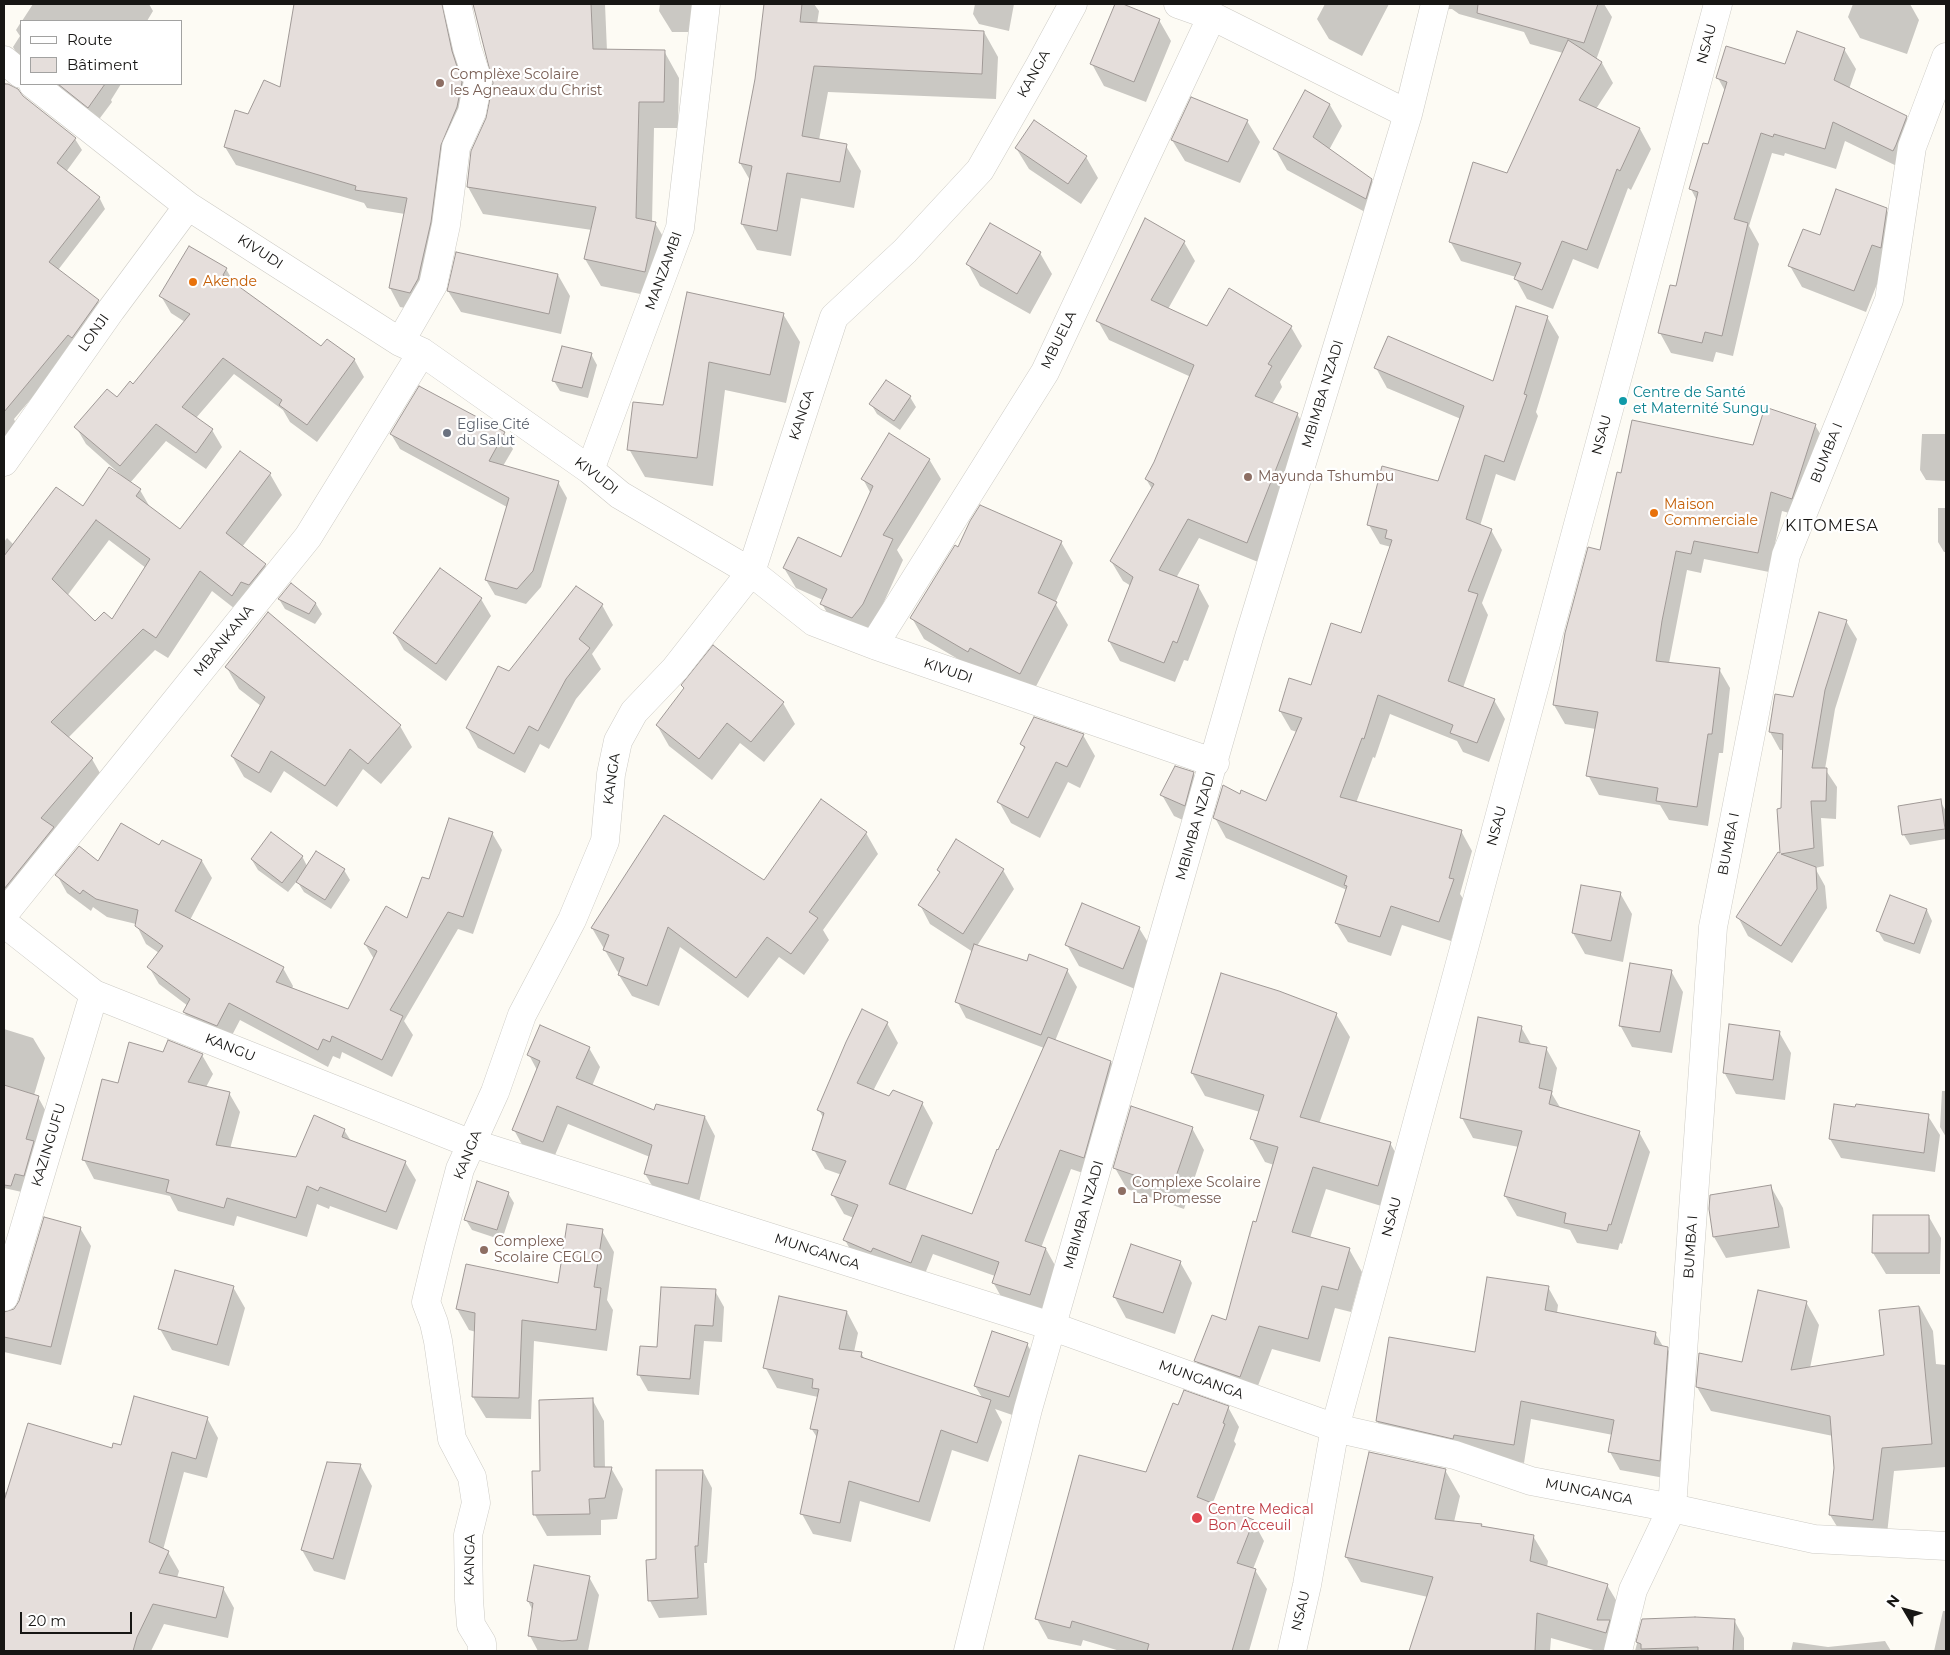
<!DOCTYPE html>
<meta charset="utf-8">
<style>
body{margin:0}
#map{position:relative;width:1950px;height:1655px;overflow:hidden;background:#fdfbf4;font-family:Montserrat,sans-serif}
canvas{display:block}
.frame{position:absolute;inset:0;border:5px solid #171614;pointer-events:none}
.legend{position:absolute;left:20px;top:20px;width:162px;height:65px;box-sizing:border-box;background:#fff;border:1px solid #a2a2a1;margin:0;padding:6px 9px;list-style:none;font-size:15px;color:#171614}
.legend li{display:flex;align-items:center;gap:10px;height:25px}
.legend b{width:25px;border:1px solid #a2a2a1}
.north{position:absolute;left:1880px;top:1585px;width:50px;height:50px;-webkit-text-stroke:4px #fff;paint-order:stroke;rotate:307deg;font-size:14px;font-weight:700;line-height:20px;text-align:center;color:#171614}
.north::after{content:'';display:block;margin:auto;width:18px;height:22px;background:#171614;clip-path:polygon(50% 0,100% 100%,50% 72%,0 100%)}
.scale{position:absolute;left:20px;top:1612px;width:112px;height:22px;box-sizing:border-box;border:2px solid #171614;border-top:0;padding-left:6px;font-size:15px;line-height:18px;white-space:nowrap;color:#171614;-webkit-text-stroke:4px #fff;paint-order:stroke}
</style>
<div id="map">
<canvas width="1950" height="1655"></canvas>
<div class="frame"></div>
<ul class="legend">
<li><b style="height:6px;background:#fff"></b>Route</li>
<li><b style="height:14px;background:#e5dedb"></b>Bâtiment</li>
</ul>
<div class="north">N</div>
<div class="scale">20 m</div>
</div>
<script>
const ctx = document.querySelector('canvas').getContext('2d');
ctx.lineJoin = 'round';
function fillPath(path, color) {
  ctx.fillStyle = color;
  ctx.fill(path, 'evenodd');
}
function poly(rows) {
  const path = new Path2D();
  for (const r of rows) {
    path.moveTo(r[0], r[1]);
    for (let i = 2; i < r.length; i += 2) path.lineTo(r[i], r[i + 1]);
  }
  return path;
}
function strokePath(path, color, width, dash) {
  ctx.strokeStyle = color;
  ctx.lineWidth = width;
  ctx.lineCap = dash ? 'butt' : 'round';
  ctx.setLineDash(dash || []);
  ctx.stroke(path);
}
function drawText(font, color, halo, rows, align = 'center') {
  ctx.font = font + ' Montserrat,sans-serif';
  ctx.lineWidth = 4.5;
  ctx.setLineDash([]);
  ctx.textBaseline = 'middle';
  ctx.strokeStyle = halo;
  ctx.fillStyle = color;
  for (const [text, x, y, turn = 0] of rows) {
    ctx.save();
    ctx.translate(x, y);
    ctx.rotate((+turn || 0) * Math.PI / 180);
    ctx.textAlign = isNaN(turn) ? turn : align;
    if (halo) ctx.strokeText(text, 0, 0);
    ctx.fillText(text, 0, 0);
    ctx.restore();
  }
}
const shadow = poly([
 [33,4,149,4,153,11,147,21,22,21],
 [296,4,442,4,452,21,472,101,421,311,400,307,390,288,405,214,367,208,364,203,236,165,225,147,248,116,281,89],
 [474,4,605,4,607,51,664,51,679,78,678,128,654,128,652,223,655,223,671,250,660,298,601,286,585,259,592,230,483,214,468,187,487,119,495,83],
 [660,4,702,4,701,32,672,32,659,11],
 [765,4,814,4,819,11,817,24,984,32,998,57,996,99,828,92,819,140,846,146,861,171,854,208,801,198,791,256,757,250,742,224,751,182,740,163,756,79],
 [975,4,1014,4,1009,31,979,24,973,14],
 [1117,4,1159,20,1171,41,1146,102,1104,86,1092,64],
 [1325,4,1389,4,1362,56,1329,39,1317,19],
 [1434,4,1604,4,1612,17,1596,60,1602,63,1613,83,1596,109,1640,129,1651,149,1631,190,1628,188,1598,269,1573,259,1553,309,1527,299,1516,279,1516,277,1461,261,1450,241,1507,174,1563,53,1530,44,1524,32,1459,14,1452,9,1443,9],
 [1853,4,1910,4,1919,20,1907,54,1860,38,1848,17],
 [21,22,21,61,13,47,20,36,16,30],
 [1844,49,1856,69,1849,89,1906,117,1918,137,1905,170,1845,141,1836,169,1785,153,1784,156,1772,153,1749,226,1759,244,1733,356,1716,352,1713,362,1671,353,1660,333,1677,288,1697,201,1691,189,1709,146,1725,91,1718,78,1786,66],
 [4,82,75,139,82,150,66,172,99,197,105,209,58,270,98,301,105,312,14,419,16,424,4,439,4,335,25,310,4,295],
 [46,84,121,84,111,100,112,102,97,122],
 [1306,92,1330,105,1342,126,1329,150,1371,180,1383,201,1378,219,1287,170,1275,149],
 [1247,121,1260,142,1240,183,1185,161,1172,140],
 [1016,148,1086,157,1098,178,1081,204,1029,169],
 [1886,209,1898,231,1866,312,1802,287,1790,266,1820,237],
 [1184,242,1195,261,1168,309,1207,327,1291,327,1302,346,1280,382,1282,387,1272,404,1297,414,1309,434,1258,562,1199,538,1176,578,1198,586,1209,606,1188,661,1184,660,1175,682,1120,661,1109,641,1131,586,1123,581,1111,561,1152,489,1146,479,1155,463,1191,377,1109,340,1098,321],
 [1040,253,1052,274,1030,314,980,286,968,264],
 [226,269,236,286,322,348,354,359,364,377,317,442,290,422,283,410,234,374,196,418,212,430,222,447,206,469,166,441,130,483,140,490,151,509,180,530,270,474,282,495,242,547,265,565,277,586,244,616,212,591,168,658,155,650,68,738,92,759,104,780,4,916,4,542,7,538,14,545,83,508,122,478,123,477,86,444,76,427,117,399,134,386,185,322,171,313,161,296],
 [109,540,146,568,112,621,95,623,67,596],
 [558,275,570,296,561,334,461,312,448,291],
 [688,293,783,314,800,342,786,403,725,390,713,486,645,477,629,449,664,407],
 [1547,317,1559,337,1536,412,1538,416,1515,481,1496,474,1480,526,1491,530,1502,550,1482,603,1488,615,1463,688,1494,700,1505,719,1489,762,1463,752,1457,741,1390,714,1375,758,1373,757,1356,803,1461,831,1472,851,1460,894,1464,900,1451,941,1402,925,1391,956,1348,942,1336,923,1347,890,1226,838,1215,818,1240,796,1267,803,1297,732,1291,730,1280,711,1311,687,1362,634,1391,547,1380,544,1369,525,1439,482,1461,419,1387,388,1376,368,1494,383],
 [591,354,597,365,588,398,560,391,554,381],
 [910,397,916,407,900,430,877,414,871,404],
 [1815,425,1826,444,1803,517,1782,511,1769,572,1704,559,1701,573,1687,570,1669,663,1719,669,1730,688,1723,753,1719,753,1708,826,1669,820,1660,805,1599,795,1588,775,1596,729,1565,724,1554,705,1601,551,1754,447],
 [504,433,513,449,503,466,558,482,567,498,541,587,526,604,495,595,486,580,507,507,400,449,391,434],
 [1922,434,1946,434,1946,481,1926,480,1920,470],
 [929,459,941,479,897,550,903,560,874,624,863,637,833,623,822,604,823,600,796,588,784,568,842,558,871,494,863,479],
 [1938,508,1946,508,1946,552,1944,552,1938,542],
 [1061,542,1073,563,1055,603,1068,625,1032,694,980,672,924,639,912,618,959,549],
 [440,569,481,599,491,616,446,681,404,650,394,633],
 [291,585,316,604,322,614,315,624,285,609,279,599],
 [602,605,613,625,592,654,601,669,576,699,549,749,540,744,525,773,478,748,467,728,509,673],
 [1846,621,1857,639,1835,709,1825,769,1837,787,1836,819,1821,818,1824,866,1815,868,1825,886,1827,908,1792,963,1748,936,1738,917,1781,855,1784,750,1780,750,1770,732],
 [227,668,400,726,412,747,381,784,363,769,337,807,284,771,271,793,244,777,232,756,261,706,239,689],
 [682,686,783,703,795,724,764,762,740,743,712,780,669,746,657,725,685,690],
 [1083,735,1095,756,1080,788,1068,782,1040,838,1011,823,999,802,1025,750,1022,744],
 [1193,773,1205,795,1196,826,1174,816,1162,795],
 [1940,801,1946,811,1946,839,1910,845,1904,835],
 [492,833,502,850,473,934,458,929,404,1021,413,1035,392,1077,342,1052,340,1059,333,1056,328,1067,240,1020,228,1043,194,1030,184,1012,188,1006,159,984,149,967,159,953,146,944,136,924,107,917,93,907,91,911,67,893,57,875,98,862,160,847,202,861,212,878,190,920,283,968,293,986,292,989,349,1011,374,959,365,944,407,920,430,881],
 [866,833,878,854,823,930,829,940,804,975,779,957,748,998,680,947,659,1006,632,996,619,975,620,973,617,971,592,928,765,882],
 [302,856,307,866,344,870,350,880,331,909,304,892,297,881,288,892,258,870,252,860],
 [938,870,1003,870,1014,889,977,946,1027,962,1067,970,1077,987,1055,1041,1111,1062,1122,1081,1095,1177,1071,1169,1041,1248,1046,1249,1057,1269,1041,1314,1004,1302,993,1282,995,1276,933,1254,922,1281,856,1260,845,1240,854,1218,844,1214,833,1195,842,1175,825,1169,814,1150,824,1119,819,1110,887,1023,898,1043,873,1091,890,1097,922,1103,933,1123,905,1191,972,1215,1044,1048,966,1018,957,1001,973,952,930,924,920,905,940,874],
 [1620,893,1632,914,1623,962,1585,954,1573,933],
 [1927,910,1932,921,1920,954,1884,941,1878,931],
 [1139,928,1152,949,1135,989,1079,966,1067,945],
 [1671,971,1683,992,1672,1053,1632,1047,1620,1025],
 [1336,1014,1350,1037,1319,1124,1390,1143,1403,1166,1391,1209,1326,1189,1310,1238,1349,1249,1362,1272,1351,1312,1335,1308,1320,1362,1272,1349,1253,1399,1209,1384,1196,1361,1227,1322,1274,1165,1265,1162,1252,1139,1260,1112,1205,1096,1192,1073],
 [1521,1027,1532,1046,1546,1048,1557,1068,1552,1094,1561,1109,1639,1132,1650,1152,1622,1244,1620,1243,1618,1250,1577,1243,1570,1230,1517,1216,1505,1196,1519,1147,1473,1138,1462,1118],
 [4,1029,33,1038,45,1058,34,1095,38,1097,49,1117,35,1195,4,1188],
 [1779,1032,1791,1053,1785,1100,1736,1094,1724,1072],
 [589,1048,600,1067,592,1086,654,1112,705,1117,715,1136,699,1202,656,1192,645,1174,650,1157,568,1124,553,1160,524,1148,514,1130,537,1070,529,1055],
 [164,1054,202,1055,213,1074,206,1087,229,1093,240,1112,230,1149,297,1159,344,1130,351,1141,405,1162,416,1180,397,1230,330,1206,329,1209,317,1204,307,1237,237,1216,234,1226,178,1211,170,1196,94,1179,84,1160,119,1085],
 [1942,1091,1946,1091,1946,1137,1940,1127],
 [1835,1105,1928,1116,1940,1135,1935,1172,1841,1158,1830,1139],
 [1192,1128,1204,1150,1184,1209,1127,1189,1115,1168],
 [1771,1187,1783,1208,1790,1248,1726,1258,1714,1237],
 [508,1193,514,1203,502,1240,472,1230,466,1220],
 [1929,1217,1941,1238,1940,1274,1886,1274,1873,1253],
 [80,1228,91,1246,61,1365,4,1352,4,1313,15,1310],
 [602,1231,614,1252,607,1300,613,1310,607,1351,534,1341,531,1419,486,1418,473,1397,476,1332,469,1330,457,1309,559,1285],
 [1180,1262,1192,1283,1175,1334,1126,1318,1114,1296],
 [233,1287,245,1308,229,1366,172,1350,160,1329],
 [1548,1287,1558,1305,1557,1313,1655,1333,1664,1348,1667,1348,1678,1367,1670,1479,1620,1470,1610,1452,1613,1435,1531,1419,1524,1463,1387,1439,1377,1421,1476,1354],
 [715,1291,724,1307,722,1342,704,1341,699,1395,648,1391,639,1375,658,1348],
 [1806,1302,1819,1325,1810,1368,1885,1357,1881,1312,1920,1307,1933,1331,1936,1364,1946,1365,1946,1467,1894,1471,1886,1543,1844,1538,1830,1515,1835,1468,1833,1436,1711,1411,1697,1387,1743,1364],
 [847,1312,858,1333,854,1352,861,1353,865,1360,983,1399,975,1386,1027,1344,1039,1365,1021,1418,995,1409,1002,1422,988,1462,952,1450,930,1522,860,1501,851,1542,813,1534,802,1514,818,1439,811,1428,818,1397,777,1388,765,1367],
 [592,1399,604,1421,605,1468,611,1468,623,1489,617,1519,601,1520,601,1535,547,1536,535,1515,541,1472],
 [1179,1407,1228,1407,1239,1427,1234,1441,1236,1444,1212,1505,1253,1521,1264,1541,1253,1569,1255,1570,1267,1589,1249,1651,1120,1651,1083,1640,1081,1646,1048,1639,1037,1619,1146,1473],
 [207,1418,218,1438,207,1478,184,1472,163,1550,168,1552,179,1571,177,1578,223,1588,234,1608,228,1638,164,1624,151,1651,31,1651,38,1626,4,1616,4,1492,8,1493,113,1449],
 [360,1465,372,1486,345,1580,314,1571,302,1550],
 [1445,1470,1460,1496,1454,1522,1481,1525,1483,1528,1533,1536,1548,1561,1547,1567,1607,1585,1622,1610,1610,1651,1597,1651,1551,1638,1550,1651,1410,1651,1428,1597,1361,1582,1346,1557],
 [703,1471,712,1488,707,1563,704,1563,707,1615,659,1618,650,1601,657,1560],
 [589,1577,599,1595,588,1651,538,1651,530,1636,533,1611,528,1601],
 [1943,1611,1946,1611,1946,1651,1934,1651],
 [1643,1620,1734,1620,1744,1638,1744,1651,1635,1651],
 [1885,1641,1891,1651,1791,1651,1793,1642,1828,1647]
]);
const building = poly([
 [294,4,442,4,452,51,462,82,457,107,441,145,431,222,418,279,410,293,389,288,407,198,355,190,356,186,224,147,235,110,248,114,264,80,280,87,294,4],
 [473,4,591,4,593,49,665,50,664,102,639,102,636,218,656,222,645,272,584,259,596,207,467,187,471,151,486,118,493,83,473,4],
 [764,4,802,4,800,22,984,31,982,74,814,66,802,136,847,144,840,182,787,173,777,231,741,224,752,166,739,163,755,79,764,4],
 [1115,4,1123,4,1160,19,1134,82,1090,64,1115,4],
 [1478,4,1598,4,1584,43,1477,13,1478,4],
 [1797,31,1845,48,1834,80,1907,116,1896,145,1893,151,1833,122,1825,149,1774,134,1773,137,1761,133,1734,219,1748,223,1722,336,1705,332,1702,343,1658,333,1670,285,1676,286,1698,192,1689,189,1703,143,1708,144,1727,82,1716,78,1726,46,1785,64,1797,31],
 [1568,40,1602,62,1579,100,1640,128,1620,171,1617,169,1587,250,1562,241,1542,290,1514,279,1521,263,1449,242,1473,162,1507,173,1568,40],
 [4,84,8,84,18,89,23,96,76,138,57,163,100,197,49,262,99,300,72,338,68,335,4,412,4,84],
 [58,84,105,84,88,108,58,84],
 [1305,90,1330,104,1313,137,1372,179,1366,199,1273,149,1305,90],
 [1191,97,1248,120,1228,162,1171,140,1191,97],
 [1034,120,1087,156,1068,184,1015,148,1034,120],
 [1836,189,1887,208,1881,248,1872,245,1854,291,1788,266,1803,229,1820,235,1836,189],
 [1145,218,1185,241,1151,300,1207,326,1229,288,1292,326,1268,364,1272,366,1255,396,1298,413,1247,543,1188,519,1159,570,1199,585,1177,643,1173,641,1164,663,1108,641,1133,577,1110,561,1154,484,1145,479,1154,462,1194,365,1096,321,1145,218],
 [990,223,1041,252,1017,294,966,264,990,223],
 [189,246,227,268,223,275,321,346,327,339,355,359,307,425,279,405,282,400,223,358,182,407,213,429,196,453,156,424,120,466,74,427,107,389,117,397,130,381,133,384,190,314,159,296,189,246],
 [456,252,558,274,549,314,447,291,456,252],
 [687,292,784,313,770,375,709,362,697,458,627,450,633,402,663,405,687,292],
 [1516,306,1548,316,1524,394,1527,395,1504,462,1485,455,1466,519,1492,529,1468,591,1478,594,1448,681,1495,699,1477,743,1450,733,1453,725,1378,695,1364,739,1362,738,1340,797,1462,830,1449,878,1454,879,1439,922,1391,906,1380,937,1335,923,1347,886,1344,885,1347,876,1213,818,1223,785,1240,794,1241,790,1266,801,1302,718,1279,711,1289,678,1311,685,1331,623,1361,633,1392,540,1385,538,1387,530,1367,525,1382,466,1438,481,1464,406,1374,368,1388,336,1493,381,1516,306],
 [562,346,592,353,582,388,552,381,562,346],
 [886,380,911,396,894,421,869,404,886,380],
 [419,386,505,432,489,461,559,481,533,571,517,589,485,580,509,498,390,434,419,386],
 [1765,407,1816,424,1792,499,1771,492,1758,553,1694,541,1691,554,1676,551,1662,621,1656,661,1720,668,1712,734,1708,734,1697,807,1656,801,1658,788,1586,776,1598,712,1553,705,1565,633,1588,547,1600,550,1617,472,1621,473,1632,420,1753,445,1765,407],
 [889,433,930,459,883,535,893,539,863,604,852,618,820,604,827,589,783,568,798,537,841,557,873,486,861,479,889,433],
 [240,451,271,473,226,533,266,564,249,585,241,582,232,596,200,571,156,638,143,629,51,722,93,758,41,818,54,827,4,889,4,556,56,487,83,506,109,467,141,489,136,496,180,529,240,451],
 [96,520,150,559,112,619,104,612,95,621,52,579,96,520],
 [980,505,1062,541,1038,593,1057,602,1020,674,970,648,968,652,910,618,955,545,958,547,970,521,980,505],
 [440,568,482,598,436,664,393,633,440,568],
 [291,583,316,603,309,614,278,599,291,583],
 [576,586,603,604,579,639,590,648,566,679,538,731,529,726,514,754,466,728,498,666,509,671,576,586],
 [268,612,401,725,368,764,350,749,325,786,271,751,259,773,231,756,265,697,225,667,268,612],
 [1819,612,1847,620,1825,690,1812,768,1827,768,1826,801,1811,801,1814,848,1781,854,1816,867,1817,889,1781,946,1736,917,1778,852,1780,853,1777,809,1781,808,1783,734,1769,732,1775,694,1793,697,1819,612],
 [713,645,784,702,751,742,727,723,699,759,656,725,684,688,681,685,713,645],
 [1034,717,1084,734,1067,767,1056,762,1028,818,997,802,1025,747,1020,744,1034,717],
 [1175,766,1194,772,1185,806,1160,795,1175,766],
 [821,799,867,832,809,912,818,918,791,954,767,937,736,978,668,927,647,986,618,975,624,958,603,950,609,935,591,928,664,815,764,880,821,799],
 [1941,799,1945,829,1902,835,1898,806,1941,799],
 [449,818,493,832,463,917,448,912,390,1010,403,1016,382,1060,332,1036,330,1042,323,1039,318,1050,229,1003,217,1026,183,1012,190,999,147,967,163,946,135,926,138,910,96,899,83,890,80,894,55,875,79,846,98,861,121,823,159,845,162,840,202,860,175,911,284,967,276,982,348,1009,377,951,364,944,386,906,407,918,422,877,429,879,449,818],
 [271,832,303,856,282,883,251,859,271,832],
 [956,839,1004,869,963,934,918,905,940,872,937,870,956,839],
 [316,851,345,869,325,900,296,882,316,851],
 [1581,885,1621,892,1611,941,1572,933,1581,885],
 [1890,895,1927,909,1914,944,1876,931,1890,895],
 [1082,903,1140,927,1123,969,1065,945,1082,903],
 [974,944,1027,961,1029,954,1068,969,1041,1035,955,1002,974,944],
 [1630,963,1672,970,1660,1032,1619,1026,1630,963],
 [1221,973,1279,991,1337,1013,1300,1117,1391,1142,1378,1186,1313,1167,1292,1232,1350,1248,1338,1290,1322,1286,1308,1339,1259,1326,1240,1377,1194,1361,1212,1315,1226,1320,1253,1221,1256,1222,1278,1147,1250,1139,1264,1095,1191,1073,1221,973],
 [862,1009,888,1022,857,1083,889,1096,893,1090,923,1102,889,1184,972,1214,997,1149,998,1150,1048,1037,1111,1061,1084,1158,1060,1150,1025,1241,1046,1248,1030,1295,992,1283,999,1262,922,1235,911,1263,873,1248,871,1252,843,1240,858,1205,831,1195,846,1161,812,1150,824,1113,817,1110,846,1042,862,1009],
 [1478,1017,1522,1026,1519,1042,1547,1047,1539,1088,1552,1091,1549,1104,1640,1131,1611,1225,1609,1224,1607,1231,1564,1223,1566,1213,1504,1196,1522,1131,1460,1118,1478,1017],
 [1729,1024,1780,1031,1773,1080,1723,1073,1729,1024],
 [540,1025,590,1047,576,1078,654,1110,656,1104,705,1116,688,1184,644,1174,652,1145,557,1106,543,1142,512,1130,540,1061,527,1055,540,1025],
 [168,1040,203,1054,188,1082,230,1092,216,1145,296,1157,314,1115,345,1129,342,1137,406,1161,386,1212,320,1187,318,1191,307,1186,296,1218,227,1198,224,1208,166,1192,169,1180,82,1160,102,1079,118,1083,129,1042,163,1052,168,1040],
 [4,1085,39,1096,26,1139,34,1141,24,1176,15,1174,11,1186,4,1185,4,1085],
 [1834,1104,1855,1107,1856,1104,1929,1114,1924,1153,1829,1139,1834,1104],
 [1131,1106,1193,1127,1172,1188,1113,1168,1131,1106],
 [477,1181,509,1192,497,1230,464,1220,477,1181],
 [1771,1185,1779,1227,1713,1237,1709,1209,1710,1195,1771,1185],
 [1873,1215,1929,1215,1929,1253,1872,1253,1873,1215],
 [44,1217,81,1227,51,1347,4,1337,4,1312,14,1309,19,1301,44,1217],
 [567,1224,603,1229,594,1287,601,1288,596,1330,522,1320,519,1398,472,1397,475,1313,456,1309,466,1264,558,1283,567,1224],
 [1131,1244,1181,1261,1163,1313,1113,1297,1131,1244],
 [175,1270,234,1286,217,1345,158,1329,175,1270],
 [1487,1277,1549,1286,1545,1310,1656,1332,1654,1344,1668,1347,1660,1461,1608,1452,1614,1420,1521,1401,1514,1445,1454,1435,1453,1439,1376,1421,1389,1337,1475,1352,1487,1277],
 [661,1287,716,1289,713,1326,695,1325,690,1379,637,1375,640,1346,657,1347,661,1287],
 [1758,1290,1807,1301,1791,1370,1884,1355,1879,1310,1919,1306,1932,1444,1882,1448,1873,1520,1829,1515,1834,1468,1830,1416,1696,1387,1699,1353,1742,1362,1758,1290],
 [779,1296,847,1311,839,1349,862,1352,861,1357,991,1400,977,1443,941,1430,919,1502,849,1481,840,1523,800,1514,818,1430,810,1429,819,1389,812,1388,813,1379,763,1368,779,1296],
 [992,1331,1028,1343,1009,1397,974,1386,992,1331],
 [1184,1390,1229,1406,1223,1423,1225,1424,1197,1497,1254,1520,1237,1563,1256,1569,1232,1651,1147,1651,1149,1644,1072,1621,1070,1628,1035,1619,1079,1455,1146,1472,1173,1403,1178,1405,1184,1390],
 [134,1396,208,1417,196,1459,172,1452,149,1542,169,1551,159,1573,224,1587,216,1618,153,1604,137,1637,133,1651,4,1651,4,1501,28,1423,112,1448,113,1443,121,1445,134,1396],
 [593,1398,594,1467,612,1467,605,1498,589,1499,590,1514,533,1515,532,1471,540,1471,539,1400,593,1398],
 [1369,1452,1446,1469,1435,1519,1482,1524,1481,1526,1534,1535,1530,1561,1608,1584,1597,1620,1610,1620,1606,1633,1537,1613,1535,1651,1409,1651,1433,1577,1345,1557,1369,1452],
 [327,1462,361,1464,333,1559,301,1550,327,1462],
 [656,1470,703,1470,698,1546,695,1546,698,1598,648,1601,646,1560,656,1559,656,1470],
 [534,1565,590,1576,577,1640,562,1641,528,1636,533,1603,527,1601,534,1565],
 [1695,1617,1735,1619,1733,1651,1698,1651,1698,1647,1641,1649,1641,1644,1636,1642,1642,1619,1695,1617]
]);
const street = poly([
 [1178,4,1212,16,1408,114],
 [4,60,21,74],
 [33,84,188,206,400,342,422,352,590,470,620,495,751,572,814,622,874,645,1215,763],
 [400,342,433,285,446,225,456,147,472,112,478,81,467,48,457,4],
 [4,462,111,310,188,206],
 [590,470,680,228,706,4],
 [874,645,1045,372,1212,16],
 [4,914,308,537,422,352],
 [4,923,94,994,459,1139,1051,1326,1335,1428,1455,1455,1531,1481,1672,1508,1814,1539,1946,1546],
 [4,1297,94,994],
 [482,1651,482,1643,471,1625,469,1600,468,1535,476,1503,472,1477,452,1439,438,1341,434,1323,426,1302,439,1248,460,1169,495,1092,522,1015,572,920,605,841,611,774,618,741,634,712,675,669,751,572,834,317,905,251,980,170,1040,65,1073,4],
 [968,1651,1028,1409,1249,637,1408,114,1435,4],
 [1292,1651,1307,1585,1335,1428,1718,4],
 [1618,1651,1633,1590,1672,1508,1713,927,1786,555,1889,300,1912,147,1946,57]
]);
const markers = [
 [440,83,5,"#8d6e63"],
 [193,282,5,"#e8710a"],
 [1623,401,5,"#0f9aa8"],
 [447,433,5,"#6b7280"],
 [1248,477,5,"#8d6e63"],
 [1654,513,5,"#e8710a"],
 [1122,1191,5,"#8d6e63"],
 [484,1250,5,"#8d6e63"],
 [1197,1518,6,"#e0444e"]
];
const streetNames = [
 ["NSAU",1707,44,-75],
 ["KANGA",1034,74,-61],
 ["KIVUDI",260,252,33],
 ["MANZAMBI",664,271,-70],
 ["LONJI",94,333,-55],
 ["MBUELA",1059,340,-64],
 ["MBIMBA NZADI",1323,394,-73],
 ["KANGA",802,415,-72],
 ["NSAU",1602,435,-75],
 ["BUMBA I",1827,453,-68],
 ["KIVUDI",596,476,38],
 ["MBANKANA",224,641,-51],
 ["KIVUDI",948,671,19],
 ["KANGA",612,779,-82],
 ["MBIMBA NZADI",1196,826,-74],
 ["NSAU",1497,826,-75],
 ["BUMBA I",1729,844,-79],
 ["KANGU",230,1048,22],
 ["KAZINGUFU",49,1145,-73],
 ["KANGA",468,1155,-68],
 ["MBIMBA NZADI",1084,1215,-74],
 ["NSAU",1392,1217,-75],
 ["BUMBA I",1691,1247,-86],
 ["MUNGANGA",817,1252,18],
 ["MUNGANGA",1201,1380,20],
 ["MUNGANGA",1589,1492,11],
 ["KANGA",470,1560,-89],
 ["NSAU",1301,1611,-77]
];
const educationNames = [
 ["Complèxe Scolaire",450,75],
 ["les Agneaux du Christ",450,91],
 ["Mayunda Tshumbu",1258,477],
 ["Complexe Scolaire",1132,1183],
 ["La Promesse",1132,1199],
 ["Complexe",494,1242],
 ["Scolaire CEGLO",494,1258]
];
const foodNames = [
 ["Akende",203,282],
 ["Maison",1664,505],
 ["Commerciale",1664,521]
];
const cultureNames = [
 ["Centre de Santé",1633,393],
 ["et Maternité Sungu",1633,409]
];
const worshipNames = [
 ["Eglise Cité",457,425],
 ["du Salut",457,441]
];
const healthNames = [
 ["Centre Medical",1208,1510],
 ["Bon Acceuil",1208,1526]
];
const quarterNames = [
 ["KITOMESA",1832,526]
];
fillPath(shadow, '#0003');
fillPath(building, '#e5dedb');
strokePath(building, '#a09996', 1);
strokePath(street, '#cdcbc5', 29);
strokePath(street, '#fff', 28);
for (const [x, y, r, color] of markers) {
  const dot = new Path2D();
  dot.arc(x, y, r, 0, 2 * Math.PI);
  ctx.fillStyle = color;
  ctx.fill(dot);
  strokePath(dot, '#fff', 2);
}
drawText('14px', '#171614', '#fff', streetNames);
drawText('14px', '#785e54', '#fff', educationNames, 'left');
drawText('14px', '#c56008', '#fff', foodNames, 'left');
drawText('14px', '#0d838f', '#fff', cultureNames, 'left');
drawText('14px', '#5b616d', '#fff', worshipNames, 'left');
drawText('14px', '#be3a42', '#fff', healthNames, 'left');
ctx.letterSpacing = '1px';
drawText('16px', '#171614', '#fff', quarterNames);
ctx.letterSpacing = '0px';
</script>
